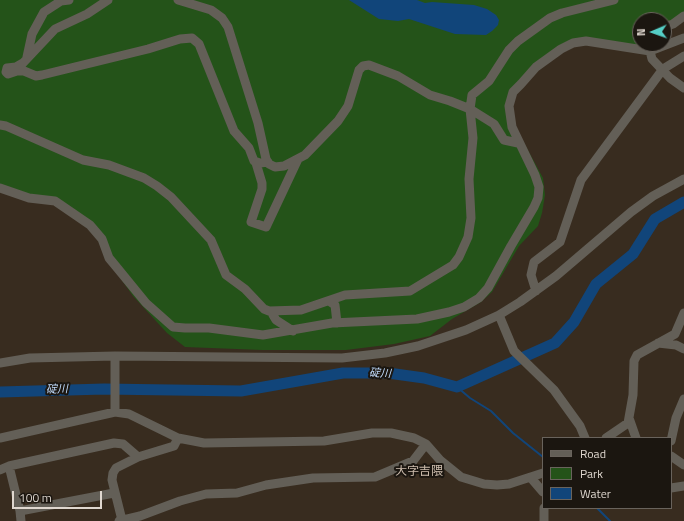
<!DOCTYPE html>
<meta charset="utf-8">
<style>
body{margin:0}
#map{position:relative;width:684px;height:521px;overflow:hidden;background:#382c1f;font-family:"Titillium Web",sans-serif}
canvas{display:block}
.legend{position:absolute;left:542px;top:437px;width:130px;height:72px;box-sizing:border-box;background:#1b1610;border:1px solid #69635c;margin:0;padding:5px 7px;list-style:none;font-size:12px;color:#dfd7cf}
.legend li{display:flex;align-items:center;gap:8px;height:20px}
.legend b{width:20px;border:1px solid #69635c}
.north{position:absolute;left:632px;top:12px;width:40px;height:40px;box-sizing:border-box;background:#1b1610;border:1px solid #69635c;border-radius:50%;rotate:268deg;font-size:11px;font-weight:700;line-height:16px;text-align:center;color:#dfd7cf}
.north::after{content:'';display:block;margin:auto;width:14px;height:18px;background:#55cec6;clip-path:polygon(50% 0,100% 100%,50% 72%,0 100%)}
.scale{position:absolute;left:12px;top:491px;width:90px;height:18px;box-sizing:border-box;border:2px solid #dfd7cf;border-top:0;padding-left:5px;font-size:12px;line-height:14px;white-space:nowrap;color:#dfd7cf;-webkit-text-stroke:3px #1b1610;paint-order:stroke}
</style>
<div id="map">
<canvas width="684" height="521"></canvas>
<ul class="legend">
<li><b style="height:5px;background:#635f57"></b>Road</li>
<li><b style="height:11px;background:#245319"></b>Park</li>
<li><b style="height:11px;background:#11457a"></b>Water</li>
</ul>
<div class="north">N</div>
<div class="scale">100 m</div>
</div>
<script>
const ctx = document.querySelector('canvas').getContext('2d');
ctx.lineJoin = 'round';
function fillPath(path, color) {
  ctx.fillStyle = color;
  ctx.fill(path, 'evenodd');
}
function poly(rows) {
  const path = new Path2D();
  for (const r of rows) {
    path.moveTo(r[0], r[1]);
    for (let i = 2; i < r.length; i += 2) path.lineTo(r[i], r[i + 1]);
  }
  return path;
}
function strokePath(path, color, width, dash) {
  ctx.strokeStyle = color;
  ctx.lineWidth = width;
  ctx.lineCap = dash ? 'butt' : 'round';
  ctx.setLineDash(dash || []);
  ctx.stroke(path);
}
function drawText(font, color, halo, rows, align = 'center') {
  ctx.font = font + ' "Titillium Web","Noto Sans JP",sans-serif';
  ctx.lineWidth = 4;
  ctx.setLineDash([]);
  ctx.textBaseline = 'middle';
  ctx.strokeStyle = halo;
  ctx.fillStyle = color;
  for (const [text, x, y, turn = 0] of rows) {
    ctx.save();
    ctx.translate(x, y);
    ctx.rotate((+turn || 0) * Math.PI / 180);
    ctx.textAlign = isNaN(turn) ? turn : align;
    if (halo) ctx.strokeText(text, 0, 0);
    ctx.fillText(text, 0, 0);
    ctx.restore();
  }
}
const green = poly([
 [0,0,684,0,684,18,664,30,664,20,640,20,641,46,587,39,533,66,505,108,543,178,545,195,542,213,538,226,519,246,492,292,481,302,452,319,430,336,394,344,346,350,262,350,185,347,167,333,133,296,104,255,96,235,75,217,52,204,0,192]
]);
const water = poly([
 [349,0,417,0,425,3,432,2,474,5,487,9,496,15,499,20,498,25,492,31,486,35,455,34,409,19,398,21,379,19]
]);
const stream = poly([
 [457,387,470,398,491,411,513,433,543,457],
 [597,508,610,521]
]);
const river = poly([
 [0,392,104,389,241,391,343,373,388,373,424,378,457,387,555,343,574,322,596,284,633,254,655,219,684,202]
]);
const minor = poly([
 [108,0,87,14,55,29,23,63,16,67,7,68,6,72,8,74,17,71,24,71,36,76,42,75,148,49,180,39,192,38,199,44,234,131,249,148,254,161,260,163,268,162],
 [178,0,211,10,222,18,228,27,258,123,266,159,269,164,275,167,284,166,305,155,338,121,348,106,359,70,363,66,369,65,398,76,430,95,450,101,470,109,494,124,504,140,518,143],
 [664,27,673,24,684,16],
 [650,51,652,59,670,78,684,88],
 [27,57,32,34,44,12,61,1,69,0],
 [0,125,6,126,83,160,109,165,144,178,157,186,171,197,211,240,226,275,245,289,264,309,269,311,301,310,345,295,410,291,453,265,459,257,468,237,471,218,469,179,473,138,470,109,472,95,489,81,509,50,518,41,550,18,562,13,614,0],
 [256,163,262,183,262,189,251,222,266,227,298,159],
 [0,188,29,198,55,201,90,225,102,239,109,258,114,264,146,303,173,327,185,328,209,328,263,335,332,323,417,319,449,312,464,307,479,298,488,288,511,246,534,207,538,198,539,187,535,175,512,127,509,106,513,92,521,84,536,67,561,49,573,43,586,41,650,51,684,38],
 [536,291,531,275,534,262,560,242,581,180,663,69,684,56],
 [329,301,335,305,337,323],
 [277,311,273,312,273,315,276,320,293,331],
 [499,315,514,351,554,390,580,426,585,438],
 [658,343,676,345,684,349],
 [115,356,115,412],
 [0,363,30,358,115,356,342,358,385,353,418,346,466,330,499,315,520,302,556,276,631,212,653,196,684,179],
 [629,418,636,438],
 [0,438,115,412,129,414,178,438,204,443,324,441,372,433,391,433,414,438,426,444,440,460,461,477,484,484,497,485,509,484,543,473],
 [606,438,628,423,633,395,634,361,637,355,675,334,684,313],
 [671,441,676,418,684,399],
 [671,456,684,465],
 [9,466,20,511,21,521],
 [0,470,9,466,114,443,123,444,138,457],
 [531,478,543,492],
 [671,488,684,486],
 [20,511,114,493],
 [122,520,112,480,113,473,116,468,138,457,174,446,178,438],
 [119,521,140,516,180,501,206,494,237,493,266,485,313,478,375,477,413,461,426,444],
 [544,521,544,508]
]);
const waterNames = [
 ["碇川",380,374,3],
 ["碇川",57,390,-2]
];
const quarterNames = [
 ["大字吉隈",419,472]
];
fillPath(green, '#245319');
fillPath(water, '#11457a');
strokePath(stream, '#11457a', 2);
strokePath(river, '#11457a', 11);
strokePath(minor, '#635f57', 9);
drawText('italic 11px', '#c2ddfe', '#1b1610', waterNames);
drawText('12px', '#cebeae', '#1b1610', quarterNames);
</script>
